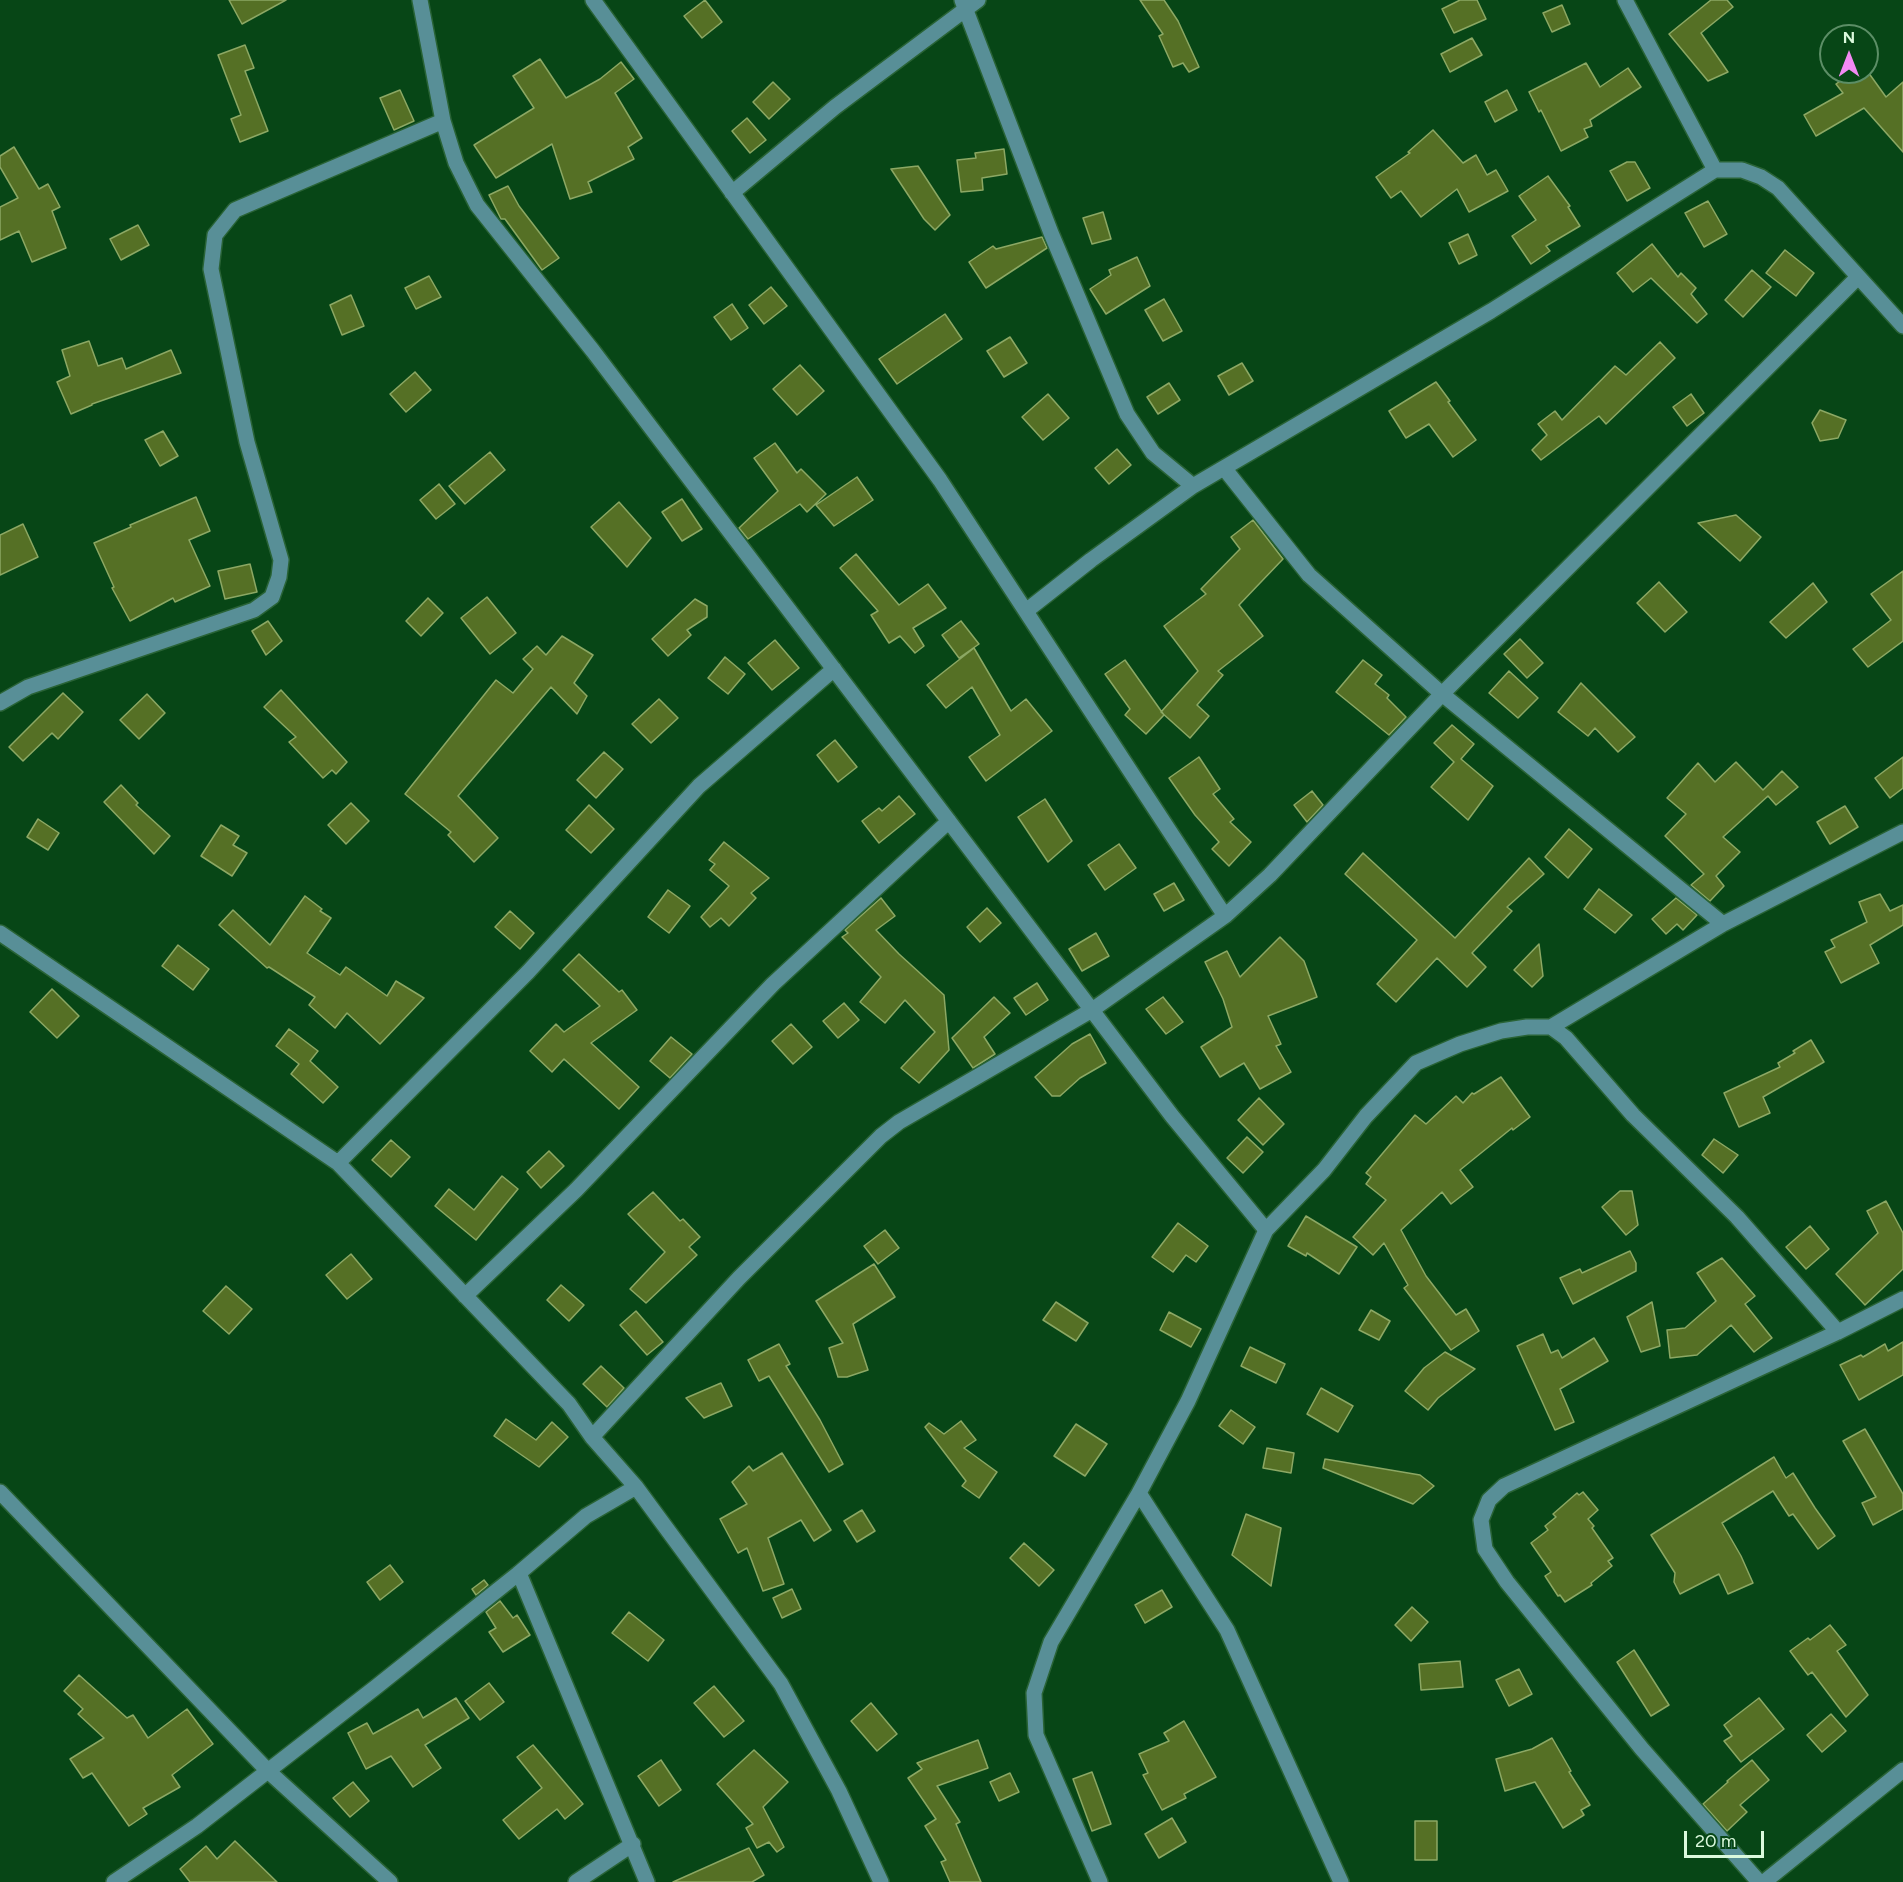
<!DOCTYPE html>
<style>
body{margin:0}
#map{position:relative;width:1903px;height:1882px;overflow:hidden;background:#074616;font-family:Figtree,sans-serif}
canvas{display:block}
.north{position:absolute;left:1819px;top:24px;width:60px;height:60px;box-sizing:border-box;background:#074616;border:2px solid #5c8e66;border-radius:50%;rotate:0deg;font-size:16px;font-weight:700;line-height:24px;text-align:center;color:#dbf9dd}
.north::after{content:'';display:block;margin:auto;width:21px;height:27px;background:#f28af3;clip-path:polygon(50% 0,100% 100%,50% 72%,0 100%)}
.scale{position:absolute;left:1684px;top:1831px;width:80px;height:27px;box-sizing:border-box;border:3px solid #dbf9dd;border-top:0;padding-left:8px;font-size:18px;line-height:21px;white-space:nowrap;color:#dbf9dd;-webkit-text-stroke:4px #074616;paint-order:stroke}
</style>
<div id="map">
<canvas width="1903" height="1882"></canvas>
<div class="north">N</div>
<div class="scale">20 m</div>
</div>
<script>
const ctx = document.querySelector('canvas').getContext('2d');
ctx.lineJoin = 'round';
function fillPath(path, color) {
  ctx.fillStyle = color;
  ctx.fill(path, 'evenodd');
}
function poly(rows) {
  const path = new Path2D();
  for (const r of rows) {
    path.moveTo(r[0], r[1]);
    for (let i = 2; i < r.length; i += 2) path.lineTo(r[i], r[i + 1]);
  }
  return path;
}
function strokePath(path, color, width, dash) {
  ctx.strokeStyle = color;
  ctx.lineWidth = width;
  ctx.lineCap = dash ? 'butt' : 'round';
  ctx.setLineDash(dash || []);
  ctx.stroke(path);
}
const building = poly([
 [229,0,286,0,242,24,229,0],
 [705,0,722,22,702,38,684,16,705,0],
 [1140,0,1164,0,1178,21,1199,67,1189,72,1183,63,1173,67,1159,36,1163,34,1140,0],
 [1460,0,1477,0,1486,19,1454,33,1442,9,1460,0],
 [1711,0,1727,0,1733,7,1701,33,1728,72,1708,81,1669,34,1711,0],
 [1562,5,1570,24,1552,32,1543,13,1562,5],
 [1472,38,1482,55,1450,72,1441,54,1472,38],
 [245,45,254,68,245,71,268,131,240,142,231,119,241,115,218,55,245,45],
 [540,59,566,98,600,79,621,62,634,79,615,93,642,138,628,147,634,159,588,182,592,192,570,199,552,144,496,178,474,145,534,108,513,76,540,59],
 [1586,63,1600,87,1628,68,1641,87,1590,120,1592,126,1584,129,1588,137,1561,151,1541,110,1539,112,1529,92,1586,63],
 [1853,72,1868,72,1886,97,1903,82,1903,152,1864,108,1816,136,1804,115,1843,93,1836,84,1853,72],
 [773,82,790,99,769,119,753,102,773,82],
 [400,90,414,121,394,130,380,98,400,90],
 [1507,90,1517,110,1495,122,1485,102,1507,90],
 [747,118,766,140,750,153,732,131,747,118],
 [1433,130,1463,163,1476,155,1487,175,1496,170,1508,191,1469,212,1457,189,1421,217,1401,191,1391,198,1376,177,1410,153,1408,152,1433,130],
 [14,147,39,189,48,184,60,207,52,211,66,248,32,262,19,231,0,240,0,207,18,198,0,167,0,156,14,147],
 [1004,149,1007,174,982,178,983,190,961,192,957,160,976,158,975,153,1004,149],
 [1627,162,1635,162,1650,188,1627,201,1610,171,1627,162],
 [918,166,950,215,935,230,924,219,891,169,918,166],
 [1548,176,1570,206,1568,207,1580,226,1546,246,1550,251,1531,264,1512,236,1536,220,1519,196,1548,176],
 [508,186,519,206,559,258,542,270,505,219,501,219,489,195,508,186],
 [1708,201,1727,234,1704,247,1685,213,1708,201],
 [1103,212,1111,239,1092,244,1083,218,1103,212],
 [138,225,149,245,121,260,110,239,138,225],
 [1468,234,1477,255,1459,264,1449,243,1468,234],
 [1042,237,1047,248,986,288,969,262,993,246,996,249,1042,237],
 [1652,244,1678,277,1681,273,1696,288,1691,294,1707,314,1697,323,1651,278,1633,292,1617,273,1652,244],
 [1785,250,1814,273,1796,296,1766,273,1785,250],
 [1137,257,1150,286,1106,314,1090,289,1111,275,1109,270,1137,257],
 [1752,270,1771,287,1743,317,1725,300,1752,270],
 [429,276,441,297,416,309,405,288,429,276],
 [771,287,787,306,764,324,749,305,771,287],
 [351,295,364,326,342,335,330,305,351,295],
 [1164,299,1182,331,1163,341,1145,310,1164,299],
 [732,304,748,328,731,340,714,317,732,304],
 [945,314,962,339,897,384,879,359,945,314],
 [1010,337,1027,363,1004,377,987,351,1010,337],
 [89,341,98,366,122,358,126,369,171,350,181,373,92,404,92,405,71,414,57,382,70,376,62,350,89,341],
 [1660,342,1675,358,1606,424,1599,416,1541,460,1532,450,1547,435,1538,424,1555,411,1562,420,1615,366,1626,375,1660,342],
 [1242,363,1253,381,1229,395,1218,376,1242,363],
 [800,365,824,391,797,415,773,389,800,365],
 [415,372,431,390,406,412,390,394,415,372],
 [1436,382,1450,401,1448,402,1476,440,1453,457,1429,424,1406,438,1389,411,1436,382],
 [1169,383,1180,400,1158,414,1147,397,1169,383],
 [1048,394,1069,418,1043,440,1022,417,1048,394],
 [1691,394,1704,413,1687,426,1673,407,1691,394],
 [1820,410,1846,420,1838,438,1820,441,1812,423,1820,410],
 [163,431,178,456,160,466,145,440,163,431],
 [775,443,797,473,801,469,826,494,807,512,800,504,748,539,739,528,778,491,754,458,775,443],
 [1117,449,1131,465,1109,484,1095,468,1117,449],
 [490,452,505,470,465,504,449,486,490,452],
 [857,477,873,500,834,526,816,505,857,477],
 [439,484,455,504,436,519,420,500,439,484],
 [196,497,210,531,189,540,210,586,175,602,173,598,130,621,112,588,114,587,94,543,131,527,130,525,196,497],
 [682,499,702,529,682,541,662,512,682,499],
 [619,502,651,538,627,567,591,527,619,502],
 [1736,515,1761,537,1740,561,1698,523,1736,515],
 [1253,520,1283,559,1239,605,1263,636,1218,671,1223,675,1197,705,1209,716,1190,738,1161,712,1198,671,1164,626,1206,594,1201,589,1240,549,1231,537,1253,520],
 [23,524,38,557,0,575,0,535,23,524],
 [856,554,899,605,928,584,946,608,913,628,924,646,915,653,900,636,889,643,871,615,878,611,840,568,856,554],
 [250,564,257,592,225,599,218,571,250,564],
 [1903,571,1903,641,1868,667,1853,649,1891,620,1871,594,1903,571],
 [1659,582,1687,612,1665,632,1637,603,1659,582],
 [1813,583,1827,602,1786,638,1770,622,1813,583],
 [487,597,516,633,490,654,461,618,487,597],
 [428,598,443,613,421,636,406,621,428,598],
 [695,599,707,606,707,617,687,630,691,635,668,656,652,639,695,599],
 [268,621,282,641,266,655,252,631,268,621],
 [961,621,979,644,959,658,942,635,961,621],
 [562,636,593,655,574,683,587,696,577,714,551,687,458,796,498,838,474,862,448,835,451,832,405,794,496,680,513,693,533,669,523,659,537,646,546,655,562,636],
 [1520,639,1543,663,1527,678,1504,654,1520,639],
 [775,640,799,668,772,690,748,663,775,640],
 [974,648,1011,711,1026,699,1052,731,986,781,969,757,1000,735,972,687,946,708,927,685,974,648],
 [725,657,745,674,728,694,708,678,725,657],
 [1125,660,1164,715,1146,734,1125,715,1130,709,1105,674,1125,660],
 [1363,660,1382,675,1375,684,1389,695,1387,698,1406,717,1389,735,1336,692,1363,660],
 [1509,671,1538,698,1518,718,1489,693,1509,671],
 [1581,683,1635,737,1618,752,1595,728,1588,736,1558,712,1581,683],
 [281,690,347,762,336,774,332,770,323,778,289,742,296,737,264,707,281,690],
 [63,693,83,712,58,739,52,733,23,761,9,747,63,693],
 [147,694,165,713,139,739,120,720,147,694],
 [659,699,678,718,651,743,632,724,659,699],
 [1452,725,1474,744,1461,759,1493,786,1468,820,1431,787,1454,762,1434,743,1452,725],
 [835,740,857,767,838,782,817,755,835,740],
 [604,752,623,769,596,798,577,780,604,752],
 [1199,757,1220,789,1213,794,1234,819,1230,822,1251,842,1229,866,1212,849,1219,842,1195,815,1169,778,1199,757],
 [1903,757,1903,788,1890,798,1875,778,1903,757],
 [1736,762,1763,790,1782,771,1798,787,1776,805,1768,796,1723,837,1740,852,1716,876,1724,886,1710,901,1691,885,1704,874,1665,836,1686,814,1667,798,1698,763,1715,782,1736,762],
 [121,785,138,803,136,805,170,836,154,854,104,802,121,785],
 [1312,791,1323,805,1307,822,1294,805,1312,791],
 [899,796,915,814,879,843,862,821,879,808,882,811,899,796],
 [1045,799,1072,841,1048,862,1018,817,1045,799],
 [351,803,369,821,346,844,328,825,351,803],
 [589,805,614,829,591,853,566,830,589,805],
 [1845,806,1858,827,1830,844,1817,822,1845,806],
 [38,819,59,833,48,850,27,837,38,819],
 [221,825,239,836,233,845,247,853,232,876,201,856,221,825],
 [1569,829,1592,849,1568,878,1545,857,1569,829],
 [724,842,769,878,751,893,756,898,729,926,721,918,710,927,701,917,729,886,710,870,715,864,709,860,724,842],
 [1119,844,1136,868,1105,890,1088,865,1119,844],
 [1363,853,1455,938,1529,858,1544,874,1507,907,1512,911,1472,953,1486,967,1467,987,1437,958,1396,1002,1377,984,1417,940,1345,874,1363,853],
 [1174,883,1184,900,1164,911,1154,894,1174,883],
 [1599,889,1632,915,1615,933,1584,909,1599,889],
 [668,890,690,906,669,933,648,917,668,890],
 [1880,894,1890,911,1903,905,1903,925,1870,945,1879,963,1841,983,1825,952,1835,947,1831,940,1867,922,1859,902,1880,894],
 [305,896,322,909,320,911,331,918,307,953,340,975,346,967,387,996,396,981,424,998,380,1044,347,1013,335,1028,309,1005,315,997,269,967,267,968,219,925,233,910,270,945,305,896],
 [881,898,895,916,876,930,899,954,944,995,949,1050,919,1083,901,1068,935,1032,905,1000,885,1023,860,1002,881,977,842,937,848,933,845,930,881,898],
 [1676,898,1697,915,1683,930,1677,924,1666,934,1652,919,1676,898],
 [987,908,1001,923,980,942,967,927,987,908],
 [510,911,534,933,520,949,495,927,510,911],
 [1096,933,1109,956,1082,971,1069,949,1096,933],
 [1280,937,1304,961,1317,997,1268,1016,1281,1044,1276,1046,1291,1072,1260,1089,1244,1063,1220,1077,1201,1047,1232,1027,1223,999,1205,962,1227,951,1240,977,1280,937],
 [1539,944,1543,976,1532,987,1514,970,1539,944],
 [178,945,209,969,193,990,162,966,178,945],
 [579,954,619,992,622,990,637,1010,591,1043,639,1087,619,1109,564,1059,552,1072,530,1051,556,1024,564,1032,600,1006,563,970,579,954],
 [1037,983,1048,1000,1026,1015,1014,998,1037,983],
 [52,989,79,1016,57,1038,30,1012,52,989],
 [994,997,1010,1013,984,1037,995,1054,973,1068,952,1038,994,997],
 [1163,997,1183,1022,1166,1034,1146,1009,1163,997],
 [844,1003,859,1020,838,1038,823,1021,844,1003],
 [791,1024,812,1047,793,1064,772,1041,791,1024],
 [289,1029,318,1051,310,1061,338,1087,323,1103,291,1074,299,1064,276,1046,289,1029],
 [1090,1034,1106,1063,1080,1078,1060,1096,1052,1096,1035,1077,1072,1044,1090,1034],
 [671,1037,692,1054,670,1078,650,1061,671,1037],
 [1811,1040,1824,1062,1763,1097,1770,1113,1739,1127,1724,1093,1780,1067,1778,1063,1795,1053,1793,1051,1811,1040],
 [1501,1077,1530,1117,1513,1130,1512,1128,1460,1170,1473,1187,1451,1204,1442,1192,1401,1230,1426,1276,1456,1315,1466,1309,1479,1331,1451,1350,1404,1288,1408,1285,1384,1243,1373,1255,1353,1237,1386,1200,1366,1184,1371,1177,1366,1173,1415,1115,1426,1124,1456,1096,1463,1103,1472,1093,1474,1094,1501,1077],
 [1259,1098,1284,1124,1263,1145,1238,1120,1259,1098],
 [1247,1137,1263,1152,1243,1173,1227,1158,1247,1137],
 [1714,1139,1738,1155,1723,1173,1702,1155,1714,1139],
 [391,1140,410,1157,391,1177,372,1160,391,1140],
 [549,1151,564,1166,541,1188,527,1172,549,1151],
 [502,1176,518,1189,476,1240,435,1206,449,1189,474,1210,502,1176],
 [1620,1191,1632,1191,1638,1225,1626,1235,1602,1207,1620,1191],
 [653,1192,680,1221,683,1219,700,1237,689,1247,697,1255,646,1303,630,1289,665,1252,628,1214,653,1192],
 [1886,1201,1903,1233,1903,1269,1865,1305,1836,1274,1878,1233,1867,1211,1886,1201],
 [1306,1216,1357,1247,1339,1274,1307,1253,1306,1256,1288,1246,1306,1216],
 [1178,1223,1208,1246,1196,1262,1186,1255,1173,1272,1152,1257,1178,1223],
 [1810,1226,1829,1249,1806,1269,1786,1247,1810,1226],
 [885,1230,899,1248,878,1264,864,1246,885,1230],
 [1630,1251,1636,1263,1636,1271,1573,1304,1560,1278,1580,1269,1582,1273,1630,1251],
 [351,1254,372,1279,347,1299,326,1275,351,1254],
 [1722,1258,1755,1296,1745,1304,1772,1338,1754,1352,1731,1325,1697,1355,1670,1358,1667,1330,1685,1328,1716,1301,1697,1273,1722,1258],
 [874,1264,895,1297,853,1324,868,1370,847,1377,838,1377,829,1348,843,1343,816,1301,874,1264],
 [561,1285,584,1305,569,1321,547,1300,561,1285],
 [226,1286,252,1309,229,1334,203,1311,226,1286],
 [1056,1302,1088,1323,1076,1341,1043,1320,1056,1302],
 [1652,1302,1660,1346,1641,1352,1627,1317,1652,1302],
 [1371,1310,1390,1321,1379,1340,1359,1330,1371,1310],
 [636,1311,663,1342,647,1355,620,1325,636,1311],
 [1169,1312,1201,1329,1191,1347,1160,1330,1169,1312],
 [1543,1334,1551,1353,1558,1350,1562,1358,1594,1338,1608,1361,1560,1389,1574,1422,1555,1430,1517,1346,1543,1334],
 [1903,1342,1903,1375,1859,1400,1840,1365,1861,1355,1863,1357,1885,1344,1888,1351,1903,1342],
 [779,1344,790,1364,786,1366,820,1420,843,1464,829,1472,769,1376,759,1381,748,1360,779,1344],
 [1250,1347,1285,1364,1276,1383,1241,1366,1250,1347],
 [1445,1352,1475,1369,1438,1398,1428,1410,1405,1391,1424,1368,1445,1352],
 [601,1366,624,1388,607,1407,583,1384,601,1366],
 [721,1383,732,1406,704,1418,686,1398,721,1383],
 [1321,1388,1353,1406,1338,1432,1307,1414,1321,1388],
 [1231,1410,1255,1427,1243,1444,1219,1426,1231,1410],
 [506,1419,536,1440,552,1422,568,1437,539,1467,494,1436,506,1419],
 [961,1421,976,1440,964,1448,997,1472,979,1498,962,1486,966,1481,925,1427,929,1423,944,1434,961,1421],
 [1076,1424,1107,1444,1085,1476,1054,1456,1076,1424],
 [1865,1429,1903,1494,1903,1509,1873,1525,1862,1503,1876,1497,1843,1441,1865,1429],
 [1267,1448,1294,1453,1291,1473,1263,1468,1267,1448],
 [782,1453,831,1530,814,1541,801,1520,768,1538,784,1584,763,1591,747,1548,738,1553,720,1519,747,1504,732,1482,749,1466,753,1471,782,1453],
 [1774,1457,1786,1478,1793,1473,1815,1508,1835,1536,1818,1549,1793,1514,1789,1516,1773,1491,1722,1523,1741,1556,1753,1583,1728,1594,1719,1574,1680,1594,1674,1582,1675,1573,1651,1535,1774,1457],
 [1325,1459,1420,1475,1434,1486,1413,1504,1323,1468,1325,1459],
 [1583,1492,1598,1510,1588,1519,1594,1526,1592,1528,1613,1558,1608,1561,1612,1566,1591,1583,1592,1585,1565,1602,1560,1595,1558,1596,1545,1576,1551,1572,1531,1543,1548,1530,1545,1526,1556,1517,1553,1514,1577,1493,1579,1495,1583,1492],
 [862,1510,875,1531,857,1542,844,1521,862,1510],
 [1246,1514,1281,1528,1271,1586,1232,1555,1246,1514],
 [1024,1543,1054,1570,1039,1586,1010,1558,1024,1543],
 [390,1565,403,1582,380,1600,367,1582,390,1565],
 [484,1580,488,1585,476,1595,472,1589,484,1580],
 [792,1589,801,1609,782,1618,773,1598,792,1589],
 [1162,1590,1172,1607,1145,1623,1135,1605,1162,1590],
 [500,1601,513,1618,517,1615,530,1635,503,1652,489,1632,496,1628,486,1612,500,1601],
 [1412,1607,1428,1622,1411,1641,1395,1625,1412,1607],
 [629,1612,664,1640,648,1661,612,1633,629,1612],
 [1830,1625,1846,1645,1837,1651,1868,1695,1846,1717,1812,1672,1808,1675,1790,1651,1808,1638,1810,1640,1830,1625],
 [1634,1650,1669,1705,1651,1716,1617,1662,1634,1650],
 [1460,1661,1463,1687,1421,1690,1419,1664,1460,1661],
 [1519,1669,1532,1694,1509,1706,1496,1680,1519,1669],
 [79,1675,127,1718,133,1715,148,1738,187,1709,213,1744,172,1775,180,1787,143,1808,147,1814,129,1826,92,1773,83,1778,70,1759,104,1738,78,1714,83,1709,64,1691,79,1675],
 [489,1683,504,1702,480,1720,465,1701,489,1683],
 [714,1686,744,1721,724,1737,694,1703,714,1686],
 [456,1698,469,1718,425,1745,441,1768,413,1787,391,1756,366,1769,348,1733,367,1723,373,1734,418,1709,423,1718,456,1698],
 [1759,1698,1784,1729,1741,1762,1724,1741,1732,1736,1724,1725,1759,1698],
 [871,1703,897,1734,877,1751,851,1721,871,1703],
 [1831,1714,1846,1731,1822,1752,1807,1735,1831,1714],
 [1184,1721,1216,1777,1184,1794,1186,1798,1162,1810,1143,1775,1148,1773,1139,1754,1169,1741,1164,1733,1184,1721],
 [1552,1738,1571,1771,1569,1772,1590,1805,1581,1810,1584,1815,1563,1828,1535,1782,1505,1791,1496,1759,1532,1749,1552,1738],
 [978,1740,988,1768,937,1786,960,1822,956,1824,981,1882,950,1882,941,1862,946,1860,925,1826,936,1819,908,1778,922,1769,917,1763,978,1740],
 [533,1745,583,1804,565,1819,557,1809,519,1839,503,1820,542,1788,517,1757,533,1745],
 [754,1750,788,1782,763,1807,784,1847,777,1852,769,1842,757,1848,746,1828,753,1824,717,1784,754,1750],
 [661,1760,681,1790,659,1806,638,1776,661,1760],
 [1752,1760,1769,1780,1740,1805,1747,1812,1727,1831,1703,1804,1728,1782,1727,1781,1752,1760],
 [1092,1772,1111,1824,1092,1831,1073,1779,1092,1772],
 [1010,1773,1019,1792,999,1801,990,1782,1010,1773],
 [353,1782,369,1801,350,1817,333,1798,353,1782],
 [1172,1818,1186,1842,1159,1858,1145,1834,1172,1818],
 [1415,1821,1437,1821,1437,1860,1415,1860,1415,1821],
 [235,1841,277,1882,190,1882,180,1869,206,1846,217,1859,235,1841],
 [749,1848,764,1875,752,1882,673,1882,749,1848]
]);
const minor = poly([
 [420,0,443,121,456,163,477,205,593,351,1172,1116,1266,1230],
 [593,0,940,480,1225,916],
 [962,0,1051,233,1127,414,1153,453,1193,486],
 [1625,0,1715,170],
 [732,193,835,107,978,0],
 [1224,468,1309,575,1442,694,1723,924],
 [1026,611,1091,560,1193,486,1491,311,1715,170,1742,170,1761,177,1778,188,1903,326],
 [0,703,28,687,254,610,272,597,279,577,281,560,247,442,211,269,215,235,235,210,443,121],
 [0,933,338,1163,569,1404,592,1437,636,1487,781,1684,839,1791,881,1882],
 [1551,1027,1566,1038,1633,1115,1737,1217,1838,1332],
 [338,1163,528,972,699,786,834,669],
 [465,1296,576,1190,773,984,949,821],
 [592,1437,739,1278,881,1136,899,1122,1092,1010,1225,916,1270,875,1442,694,1858,277],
 [0,1492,268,1771,390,1882],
 [1139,1493,1227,1630,1341,1882],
 [519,1573,647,1882],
 [114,1882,197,1826,376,1687,519,1573,586,1516,636,1487],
 [576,1882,633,1844],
 [1100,1882,1036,1735,1034,1693,1051,1642,1139,1493,1188,1401,1266,1230,1324,1170,1366,1116,1416,1063,1460,1044,1501,1031,1527,1027,1551,1027,1723,924,1903,832],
 [1759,1882,1642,1749,1507,1582,1485,1549,1481,1520,1489,1500,1504,1486,1838,1332,1903,1299],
 [1764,1882,1903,1770]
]);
fillPath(building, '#557025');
strokePath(building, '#8ca864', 1.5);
strokePath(minor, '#296336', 18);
strokePath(minor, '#588f97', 15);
</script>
